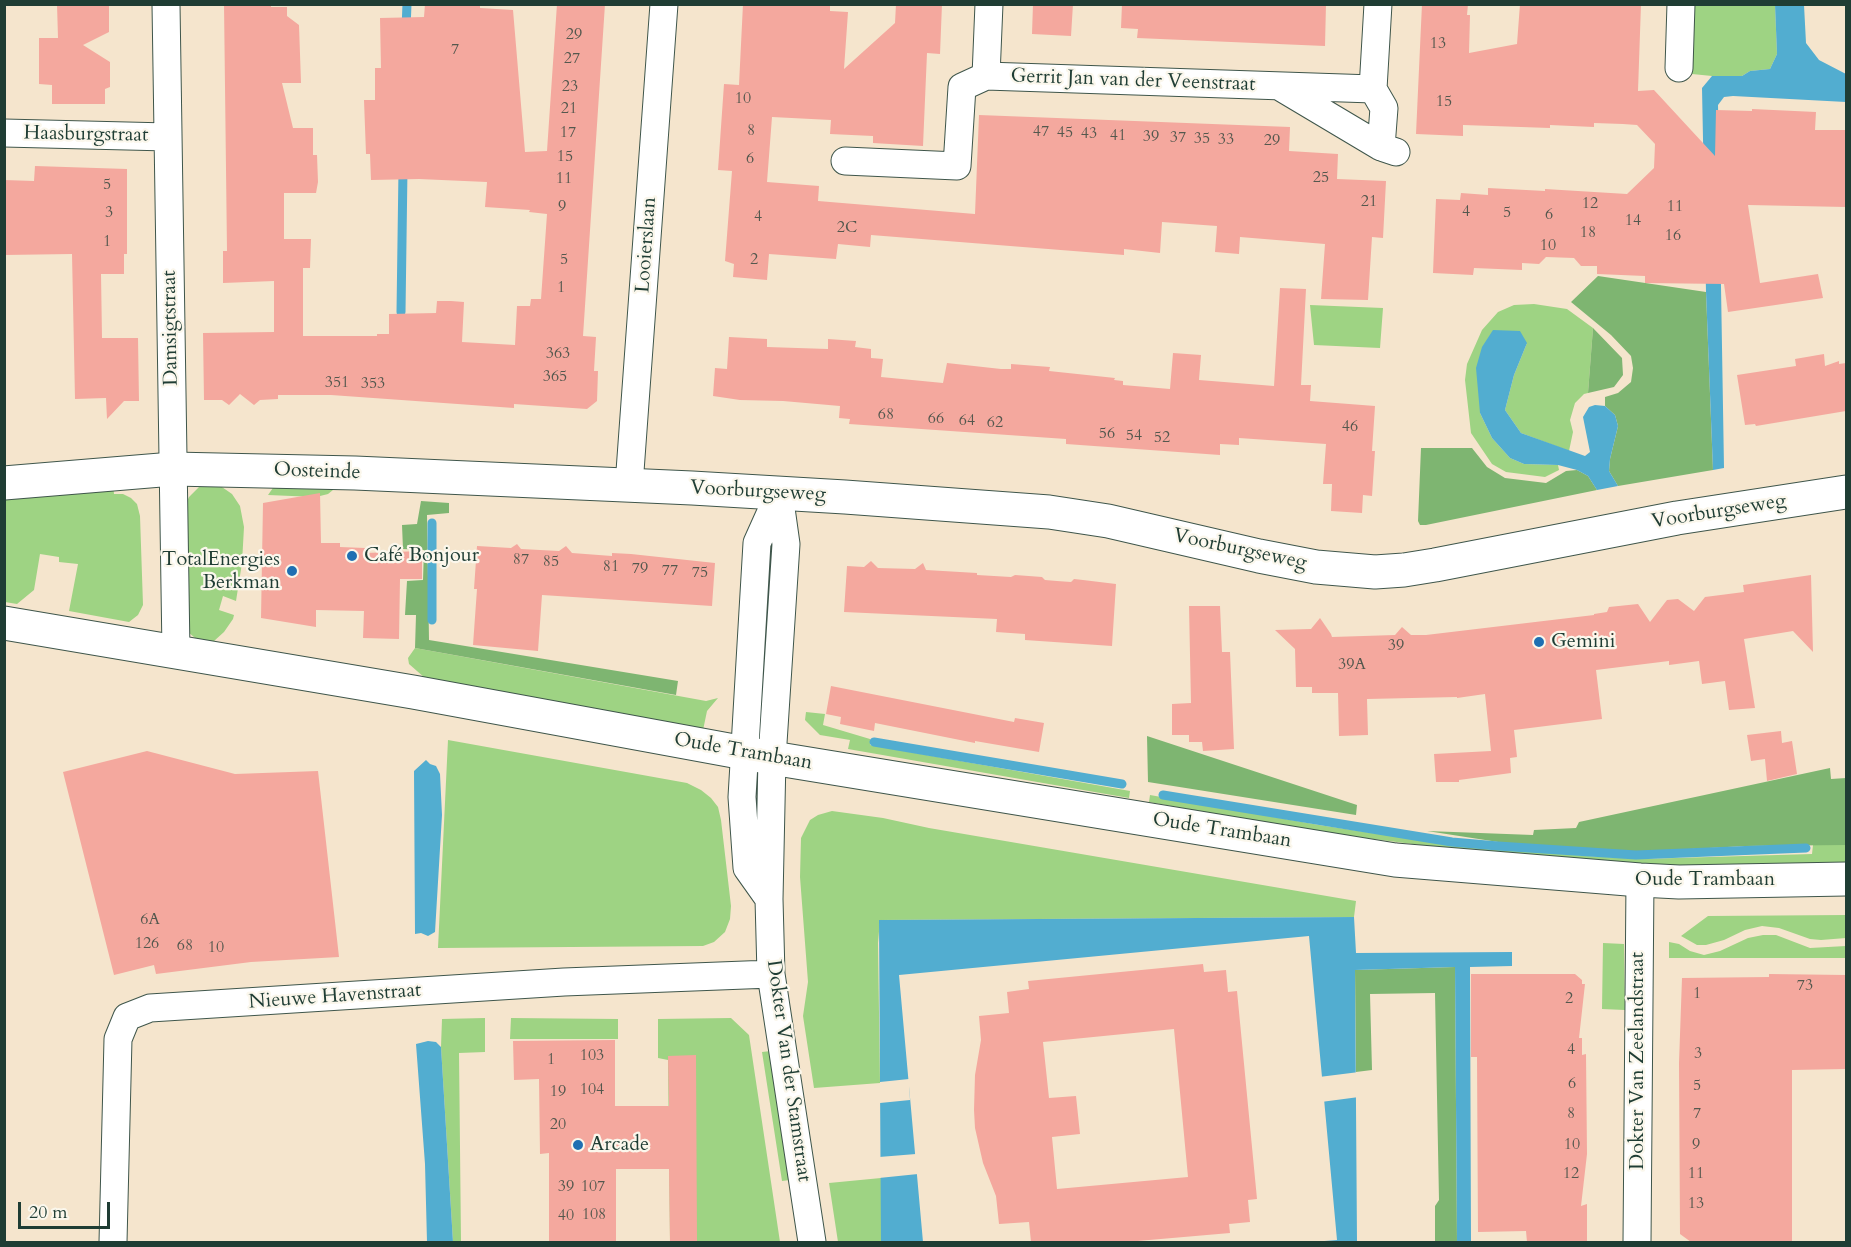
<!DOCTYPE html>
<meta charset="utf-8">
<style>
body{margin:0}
#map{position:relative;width:1851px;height:1247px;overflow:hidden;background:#f5e5cd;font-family:Cardo,serif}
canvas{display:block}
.frame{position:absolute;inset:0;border:6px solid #1f3d34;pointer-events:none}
.scale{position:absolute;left:18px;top:1202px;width:92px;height:27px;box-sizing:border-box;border:3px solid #1f3d34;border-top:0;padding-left:8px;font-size:18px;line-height:21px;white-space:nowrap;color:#1f3d34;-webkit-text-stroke:4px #fbf7ec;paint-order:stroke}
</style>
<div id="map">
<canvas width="1851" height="1247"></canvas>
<div class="frame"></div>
<div class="scale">20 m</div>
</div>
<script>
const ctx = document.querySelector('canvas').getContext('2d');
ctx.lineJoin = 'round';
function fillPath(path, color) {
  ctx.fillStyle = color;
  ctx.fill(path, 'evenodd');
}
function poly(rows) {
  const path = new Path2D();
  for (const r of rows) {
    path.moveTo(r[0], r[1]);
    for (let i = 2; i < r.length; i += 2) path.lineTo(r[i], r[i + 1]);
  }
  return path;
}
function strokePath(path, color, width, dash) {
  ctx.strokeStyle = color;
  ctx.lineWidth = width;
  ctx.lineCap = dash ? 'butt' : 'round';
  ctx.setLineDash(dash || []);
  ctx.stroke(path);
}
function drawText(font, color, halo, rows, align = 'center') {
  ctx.font = font + ' Cardo,serif';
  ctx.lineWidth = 4.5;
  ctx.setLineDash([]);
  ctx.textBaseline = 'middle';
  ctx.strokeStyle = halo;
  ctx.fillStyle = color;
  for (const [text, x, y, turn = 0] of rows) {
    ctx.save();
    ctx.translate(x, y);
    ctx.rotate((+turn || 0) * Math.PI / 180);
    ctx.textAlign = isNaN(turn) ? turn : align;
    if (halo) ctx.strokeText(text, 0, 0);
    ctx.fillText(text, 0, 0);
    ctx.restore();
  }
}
const green = poly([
 [1694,5,1775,5,1777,54,1770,69,1750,71,1742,76,1712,76,1692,74],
 [1534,304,1567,309,1593,328,1588,393,1584,394,1575,403,1570,420,1573,432,1569,451,1521,433,1505,410,1514,375,1527,343,1480,413,1492,438,1510,458,1524,464,1558,465,1559,470,1545,477,1506,472,1492,464,1471,433,1465,380,1467,364,1482,330,1498,312,1514,305],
 [1310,305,1383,308,1380,348,1314,345],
 [113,484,114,494,123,494,131,498,137,504,140,516,143,605,138,615,129,622,69,611,78,564,59,562,59,557,40,554,34,590,17,604,5,602,4,494],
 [219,485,232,494,240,506,244,527,242,563,236,601,223,596,219,610,234,615,233,619,224,632,214,641,201,643,188,632,184,508,189,497,199,487],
 [275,485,338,486,328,494,316,497,268,495],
 [415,648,706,701,718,698,707,711,702,735,433,685,409,664,408,658],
 [806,712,825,714,823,725,870,739,870,745,1130,791,1129,798,848,749,850,740,820,735,805,720],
 [448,740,687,783,701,790,711,798,718,807,721,820,731,906,730,919,725,932,714,942,703,946,438,948],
 [1150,795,1319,825,1452,845,1588,856,1642,859,1812,854,1813,845,1846,845,1846,865,1696,866,1588,861,1452,849,1318,832,1149,802],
 [832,811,883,818,929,828,1356,901,1354,917,880,920,878,943,880,1083,814,1088,803,1016,808,982,800,877,801,838,810,820,818,815],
 [1846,915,1846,938,1821,940,1810,939,1779,928,1762,926,1745,930,1724,940,1706,945,1697,945,1681,936,1708,916],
 [1763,935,1776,935,1810,948,1846,946,1846,958,1669,958,1669,942,1679,944,1690,951,1704,955,1720,951,1748,938],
 [1603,943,1624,944,1625,1010,1602,1009],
 [485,1018,485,1052,459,1053,461,1242,453,1242,441,1047,442,1019],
 [511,1018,618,1019,618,1039,510,1039],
 [731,1018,749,1035,780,1242,670,1242,668,1060,658,1058,658,1019],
 [771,1051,790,1180,782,1181,762,1052],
 [881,1178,881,1242,838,1242,829,1183]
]);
const forest = poly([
 [1598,276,1706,292,1713,470,1618,486,1609,471,1610,459,1618,426,1615,415,1605,406,1605,397,1618,393,1631,382,1633,368,1631,356,1611,335,1571,302],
 [1593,328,1622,358,1623,375,1614,387,1588,393],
 [1421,448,1472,448,1487,467,1505,478,1546,483,1566,471,1577,470,1588,476,1597,490,1426,525,1420,525,1418,521],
 [421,501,449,503,449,513,427,515,429,640,678,681,676,695,415,648,416,615,405,615,407,581,423,580,424,550,403,549,402,525,417,524],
 [1147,736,1357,805,1356,815,1148,782],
 [1830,768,1831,779,1846,778,1846,845,1746,846,1636,852,1511,844,1427,831,1533,835,1534,830,1576,828,1579,822],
 [1455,967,1457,1242,1435,1242,1435,1206,1439,1200,1435,993,1370,994,1372,1070,1356,1072,1355,970]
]);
const water = poly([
 [1775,5,1804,5,1806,43,1819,60,1846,74,1846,102,1733,96,1724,97,1718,105,1724,468,1713,470,1706,292,1702,88,1712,76,1742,76,1750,71,1770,69,1777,54],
 [1493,330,1520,331,1527,343,1514,375,1505,410,1521,433,1585,456,1590,452,1583,417,1589,407,1595,405,1605,406,1615,415,1618,426,1610,459,1609,471,1618,486,1597,490,1588,476,1577,470,1558,465,1524,464,1510,458,1492,438,1480,413,1476,368,1482,347],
 [426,760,430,764,436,766,440,774,442,815,435,932,428,936,421,933,415,934,414,771],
 [1354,917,1356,953,1512,952,1512,966,1470,967,1471,1242,1457,1242,1455,967,1355,970,1357,1242,1312,1242,1337,1240,1309,936,899,975,923,1242,881,1242,879,920],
 [428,1041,436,1042,441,1047,453,1242,427,1242,425,1164,416,1044]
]);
const pier = poly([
 [1359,1072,1359,1097,1321,1102,1319,1077],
 [909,1079,910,1100,880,1103,880,1082],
 [916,1154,918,1174,879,1178,879,1157]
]);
const stream = poly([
 [406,29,407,4],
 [401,312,403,169],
 [432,620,432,523],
 [874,742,1122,784],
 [1163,795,1452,842,1498,846,1636,855,1806,848]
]);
const building = poly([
 [57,4,109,4,109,32,83,45,110,62,110,87,105,89,105,104,52,104,52,85,39,84,39,38,58,38],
 [224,4,271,4,271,7,287,7,287,16,299,25,301,83,282,83,293,128,313,128,313,155,317,155,318,182,316,193,284,193,284,239,311,239,310,268,303,268,303,336,377,336,377,334,389,334,389,314,436,313,437,301,451,301,464,302,462,342,515,345,517,306,530,306,531,299,541,299,547,214,529,212,530,210,485,207,487,182,419,179,371,180,370,154,366,154,364,100,375,100,375,68,381,68,380,18,424,17,425,4,480,4,480,8,513,10,525,152,547,151,557,4,605,4,583,336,596,337,594,371,598,371,597,401,587,409,514,404,514,408,331,395,278,395,278,399,260,400,254,405,240,394,229,405,222,400,204,400,203,333,274,332,274,281,223,283,223,251,227,251],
 [743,4,830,4,830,11,848,12,844,69,895,23,896,4,942,4,940,54,927,53,923,146,873,143,873,136,830,134,831,120,772,117,767,182,819,186,818,201,975,214,979,115,1290,127,1289,151,1338,154,1337,179,1386,181,1383,238,1372,237,1368,300,1321,299,1325,244,1240,237,1239,254,1215,252,1217,226,1162,222,1160,253,1124,249,1124,255,871,235,870,247,838,244,836,259,769,254,767,280,733,277,734,264,725,261,732,171,718,170,724,84,739,85],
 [1033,4,1073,4,1071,36,1032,34],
 [1122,4,1326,4,1325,46,1137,38,1138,29,1121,28],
 [1422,4,1468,4,1467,15,1470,15,1469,53,1517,44,1520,4,1641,4,1638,91,1654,90,1715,156,1716,110,1752,111,1752,109,1816,112,1815,130,1846,130,1846,207,1748,205,1760,283,1818,274,1823,298,1728,312,1724,284,1645,283,1645,276,1597,274,1597,266,1581,266,1574,258,1546,257,1539,264,1522,263,1522,270,1474,268,1473,275,1433,273,1436,199,1460,200,1461,193,1488,195,1488,188,1545,191,1545,189,1627,194,1654,168,1655,144,1637,125,1623,124,1594,123,1594,127,1550,125,1550,128,1463,125,1463,136,1416,134],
 [35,166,127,169,127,254,124,254,124,274,101,274,102,338,138,338,139,401,124,401,107,419,106,398,75,399,72,254,4,255,4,180,34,181],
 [1280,288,1306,289,1301,385,1311,385,1310,401,1375,406,1372,451,1375,451,1372,496,1363,495,1362,513,1331,511,1332,484,1323,484,1326,444,1239,438,1239,445,1220,444,1220,455,1066,444,1066,439,849,424,850,419,839,418,840,406,783,401,740,400,713,396,715,368,727,369,729,337,767,339,767,347,828,349,828,339,856,341,855,347,871,349,871,358,883,359,881,377,943,383,947,363,1001,369,1011,369,1011,364,1050,367,1049,371,1115,378,1114,380,1123,381,1123,385,1170,389,1173,353,1201,355,1199,380,1274,386],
 [1824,354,1825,366,1839,361,1839,364,1846,363,1846,411,1756,426,1755,424,1745,425,1737,375,1796,366,1795,359],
 [320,493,321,543,340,543,340,547,365,548,365,553,422,551,422,579,400,579,399,639,363,638,364,611,316,610,316,627,261,618,263,503],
 [517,544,521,549,559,551,566,546,572,553,612,556,612,553,631,554,715,563,712,606,542,595,538,651,473,645,477,589,474,589,477,546,511,548],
 [871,561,878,568,915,569,923,563,926,570,977,573,977,575,1011,577,1015,575,1042,577,1045,580,1057,581,1071,582,1074,579,1083,580,1116,584,1112,646,1025,640,1025,634,996,632,997,619,844,612,847,566,864,567],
 [1811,575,1813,652,1793,631,1744,639,1755,708,1729,710,1725,681,1702,684,1699,661,1669,665,1669,661,1596,670,1602,719,1514,730,1517,757,1510,758,1511,773,1459,780,1459,782,1436,782,1434,754,1491,751,1485,694,1457,698,1457,697,1367,699,1368,735,1339,736,1338,693,1312,693,1312,687,1296,687,1295,649,1275,630,1311,629,1320,618,1331,634,1332,637,1395,635,1402,627,1411,635,1426,635,1594,615,1594,614,1607,612,1609,607,1638,604,1650,622,1667,600,1678,599,1694,611,1705,597,1744,592,1743,585],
 [1189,606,1220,606,1222,652,1230,652,1234,749,1203,751,1202,742,1189,742,1189,735,1172,735,1172,704,1191,703],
 [831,686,1014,722,1015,718,1044,723,1039,752,975,741,975,743,875,723,874,731,840,724,841,717,826,714],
 [1781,731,1782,743,1792,741,1797,774,1767,781,1765,759,1751,761,1747,735],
 [147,751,235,774,318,771,339,957,251,962,156,974,154,965,114,975,63,772],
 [1203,964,1204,972,1226,970,1228,992,1237,991,1257,1199,1248,1200,1250,1222,1229,1224,1230,1233,1126,1242,1031,1242,1029,1222,999,1224,996,1196,983,1163,975,1128,974,1110,975,1075,981,1040,979,1016,1009,1013,1007,992,1029,989,1028,981],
 [1174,1029,1188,1177,1057,1189,1052,1137,1080,1134,1076,1096,1049,1098,1043,1042],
 [1471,974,1575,974,1582,980,1582,984,1585,984,1579,1038,1582,1038,1582,1055,1586,1054,1587,1154,1581,1206,1587,1204,1587,1242,1527,1242,1526,1231,1478,1232,1477,1057,1471,1057],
 [1769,974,1846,975,1846,1069,1792,1070,1792,1242,1691,1242,1680,1234,1679,1063,1682,978,1769,977],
 [615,1040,615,1106,669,1106,668,1056,696,1055,697,1242,670,1242,669,1169,616,1169,616,1242,549,1242,549,1153,540,1154,539,1079,514,1080,513,1041]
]);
const minor = poly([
 [166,4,176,652],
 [989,4,986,76,1373,89,1378,4],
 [1679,68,1681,4],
 [1282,88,1381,147],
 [1373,89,1384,108,1381,147,1396,152],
 [4,133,168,137],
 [845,161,957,166,962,87,986,76],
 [629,485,664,4],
 [779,494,786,544,772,758,769,899,771,974,812,1242],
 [769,899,747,868,742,797,757,543,779,494],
 [113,1242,118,1039,127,1017,150,1008,564,982,771,974],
 [1637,1242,1640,880]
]);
const tertiary = poly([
 [4,483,173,469,355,473,692,488,845,497,1049,512,1108,521,1259,556,1316,567,1375,572,1404,570,1435,565,1677,518,1846,492],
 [4,623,413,692,772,758,1395,860,1640,880,1679,882,1846,879]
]);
const markers = [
 [352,556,6,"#1f6fb2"],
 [292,571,6,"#1f6fb2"],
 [1539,642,6,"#1f6fb2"],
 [578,1145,6,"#1f6fb2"]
];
const numberNames = [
 ["29",574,35],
 ["13",1438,44],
 ["7",455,50],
 ["27",572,59],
 ["23",570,87],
 ["10",743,99],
 ["15",1444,102],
 ["21",569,109],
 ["8",751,131],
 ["47",1041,132],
 ["17",568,133],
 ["45",1065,133],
 ["43",1089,134],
 ["41",1118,136],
 ["39",1151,137],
 ["37",1178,138],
 ["35",1202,139],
 ["33",1226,140],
 ["29",1272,141],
 ["15",565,157],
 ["6",750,159],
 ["25",1321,178],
 ["11",564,179],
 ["5",107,185],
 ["21",1369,202],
 ["12",1590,204],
 ["9",562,207],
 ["11",1675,207],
 ["4",1466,212],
 ["3",109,213],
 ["5",1507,213],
 ["6",1549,215],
 ["4",758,217],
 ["14",1633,221],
 ["2C",847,228],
 ["18",1588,233],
 ["16",1673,236],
 ["1",107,242],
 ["10",1548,246],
 ["5",564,260],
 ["2",754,260],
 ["1",561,288],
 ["363",558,354],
 ["365",555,377],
 ["351",337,383],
 ["353",373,384],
 ["68",886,415],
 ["66",936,419],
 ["64",967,421],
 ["62",995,423],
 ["46",1350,427],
 ["56",1107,434],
 ["54",1134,436],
 ["52",1162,438],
 ["87",521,560],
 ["85",551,562],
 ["81",611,567],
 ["79",640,569],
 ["77",670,571],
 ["75",700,573],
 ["39",1396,646],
 ["39A",1352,665],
 ["6A",150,920],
 ["126",147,944],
 ["68",185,946],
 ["10",216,948],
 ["73",1805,986],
 ["1",1697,994],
 ["2",1569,999],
 ["4",1571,1050],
 ["3",1698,1054],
 ["103",592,1056],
 ["1",551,1060],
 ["6",1572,1084],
 ["5",1697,1086],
 ["104",592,1090],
 ["19",558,1092],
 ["8",1571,1114],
 ["7",1697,1114],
 ["20",558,1125],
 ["10",1572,1145],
 ["9",1696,1145],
 ["12",1571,1174],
 ["11",1696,1174],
 ["39",566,1187],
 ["107",593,1187],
 ["13",1696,1204],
 ["108",594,1215],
 ["40",566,1216]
];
const streetNames = [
 ["Gerrit Jan van der Veenstraat",1133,81,2],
 ["Haasburgstraat",86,135,1],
 ["Looierslaan",647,245,-86],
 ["Damsigtstraat",171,328,-91],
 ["Oosteinde",317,472,2],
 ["Voorburgseweg",758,492,3],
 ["Voorburgseweg",1719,512,-9],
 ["Voorburgseweg",1240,550,12],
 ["Oude Trambaan",743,752,10],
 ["Oude Trambaan",1222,831,9],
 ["Oude Trambaan",1705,880],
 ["Nieuwe Havenstraat",335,997,-4],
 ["Dokter Van Zeelandstraat",1638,1061,-90],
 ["Dokter Van der Stamstraat",788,1071,82]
];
const poiNames = [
 ["Café Bonjour",364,556],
 ["TotalEnergies",280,560,"right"],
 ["Berkman",280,583,"right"],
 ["Gemini",1551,642],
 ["Arcade",590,1145]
];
fillPath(green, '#9ed383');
fillPath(forest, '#7eb571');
fillPath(water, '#52add0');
fillPath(pier, '#f5e5cd');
strokePath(stream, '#52add0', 9);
fillPath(building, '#f4a89e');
strokePath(minor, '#3f564b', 29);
strokePath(tertiary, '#3f564b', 35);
strokePath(minor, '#fff', 27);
strokePath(tertiary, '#fff', 33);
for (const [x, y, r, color] of markers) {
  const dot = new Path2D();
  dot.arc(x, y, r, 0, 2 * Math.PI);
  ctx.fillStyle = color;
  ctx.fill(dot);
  strokePath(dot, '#fbf7ec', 2);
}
drawText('16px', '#54584e', null, numberNames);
drawText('20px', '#1f3d34', '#fbf7ec', streetNames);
drawText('20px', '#1f3d34', '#fbf7ec', poiNames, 'left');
</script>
